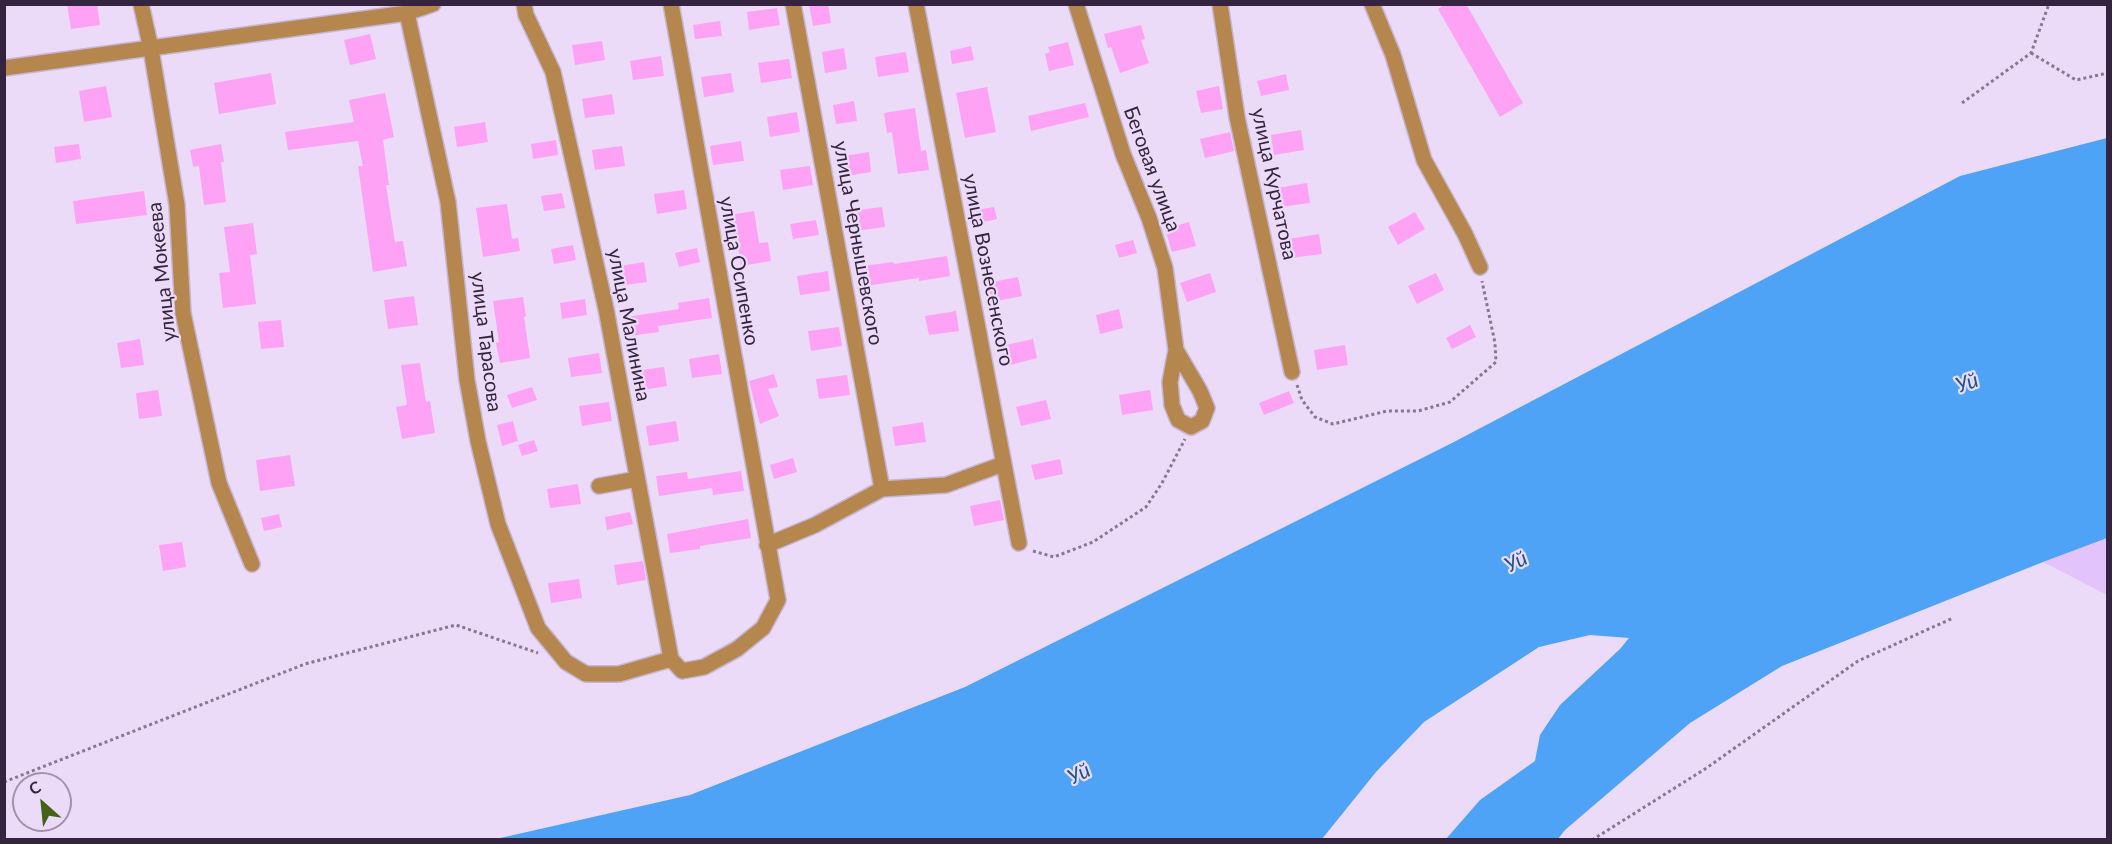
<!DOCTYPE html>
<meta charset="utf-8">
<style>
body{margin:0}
#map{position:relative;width:2112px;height:844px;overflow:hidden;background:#ebdbf8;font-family:Lato,sans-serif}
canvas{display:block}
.frame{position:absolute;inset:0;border:6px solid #342440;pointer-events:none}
.north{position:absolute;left:12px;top:772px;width:60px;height:60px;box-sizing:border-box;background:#ebdbf8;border:2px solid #a292ae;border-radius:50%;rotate:333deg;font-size:16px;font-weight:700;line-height:24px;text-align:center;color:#342440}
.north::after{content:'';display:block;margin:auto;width:21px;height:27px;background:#416217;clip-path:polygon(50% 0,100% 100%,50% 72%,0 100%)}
</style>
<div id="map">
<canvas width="2112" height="844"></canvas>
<div class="frame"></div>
<div class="north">С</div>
</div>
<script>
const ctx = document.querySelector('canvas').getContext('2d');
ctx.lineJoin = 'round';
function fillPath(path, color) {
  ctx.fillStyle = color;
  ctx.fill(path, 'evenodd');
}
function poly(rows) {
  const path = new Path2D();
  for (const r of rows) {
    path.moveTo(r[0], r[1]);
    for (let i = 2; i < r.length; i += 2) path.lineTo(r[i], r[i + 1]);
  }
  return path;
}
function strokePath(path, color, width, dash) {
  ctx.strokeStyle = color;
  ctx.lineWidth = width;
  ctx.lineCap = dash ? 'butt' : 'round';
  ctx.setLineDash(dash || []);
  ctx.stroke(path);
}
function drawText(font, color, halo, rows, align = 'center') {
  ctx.font = font + ' Lato,sans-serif';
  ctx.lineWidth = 4.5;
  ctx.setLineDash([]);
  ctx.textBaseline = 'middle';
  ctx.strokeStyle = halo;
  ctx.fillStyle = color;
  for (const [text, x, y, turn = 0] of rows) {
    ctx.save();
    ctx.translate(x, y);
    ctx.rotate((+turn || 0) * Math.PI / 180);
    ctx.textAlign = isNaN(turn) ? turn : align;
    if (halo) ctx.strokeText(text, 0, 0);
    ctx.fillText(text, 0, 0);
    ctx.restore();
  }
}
const green = poly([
 [2107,538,2107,595,2043,562]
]);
const water = poly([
 [2107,138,2107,538,2043,562,1782,666,1690,723,1565,830,1558,839,1446,839,1480,800,1535,761,1540,735,1560,705,1620,649,1629,638,1590,635,1539,647,1424,722,1376,772,1322,839,496,839,690,795,965,687,1452,443,1960,176]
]);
const building = poly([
 [67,4,97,4,100,25,71,29],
 [809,4,828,4,831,23,813,26],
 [1445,4,1466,4,1523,103,1500,117,1438,9],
 [777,8,780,25,749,30,747,12],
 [720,21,722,36,695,39,693,25],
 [1141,25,1145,39,1141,40,1149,63,1120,73,1111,47,1108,48,1104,34],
 [370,34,376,59,350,65,344,40],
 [602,41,605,60,575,65,572,45],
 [1068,42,1074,65,1049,71,1045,54,1050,52,1048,47],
 [971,46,974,60,952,64,950,51],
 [844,48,847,69,825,73,822,52],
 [906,52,909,72,878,77,875,57],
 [661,56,664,76,633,80,630,61],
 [789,59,792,78,761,83,758,63],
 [271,73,276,104,219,114,214,83],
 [731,73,734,92,704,97,701,77],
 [1286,74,1289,90,1261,96,1257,81],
 [106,86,112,117,84,122,79,91],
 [1219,86,1223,109,1201,113,1196,91],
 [987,87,996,132,965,138,956,93],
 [385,93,394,137,383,140,389,185,386,185,395,242,403,241,407,266,373,272,358,166,363,166,358,141,288,150,285,132,354,122,349,100],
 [612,94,615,114,585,118,582,99],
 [854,101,857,121,836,124,833,105],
 [1085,103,1089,117,1031,131,1028,116],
 [915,108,921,151,926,150,929,170,898,174,892,132,887,133,884,113],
 [797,112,800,132,770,137,767,117],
 [485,122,488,142,457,147,454,127],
 [1301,130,1304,150,1274,155,1271,135],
 [1230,132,1234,151,1205,158,1200,139],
 [556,140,558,155,533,159,531,144],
 [741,141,744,161,713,165,710,146],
 [79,144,81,159,56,163,54,147],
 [221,144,224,162,221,162,226,202,204,205,199,166,193,167,190,150],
 [622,146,625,166,595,170,592,150],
 [869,152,871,172,841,177,838,157],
 [810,166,813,185,783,190,780,170],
 [1307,183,1310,203,1280,207,1277,188],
 [684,190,687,209,657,214,654,194],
 [144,191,147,215,76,224,73,201],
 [562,193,565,208,544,211,541,196],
 [507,204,512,239,518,238,520,251,483,257,476,208],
 [882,207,885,227,855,231,852,211],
 [994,207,997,219,979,223,976,210],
 [754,211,759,243,768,242,771,261,741,266,736,234,727,236,724,216],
 [1415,212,1425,229,1398,245,1388,227],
 [816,220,819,235,793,239,790,224],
 [1189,222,1196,246,1172,252,1165,229],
 [253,223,257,254,250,255,256,304,223,308,219,273,230,272,224,227],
 [1319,234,1322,254,1291,258,1289,239],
 [1133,240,1137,253,1119,258,1115,245],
 [573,245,576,260,554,264,551,249],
 [697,248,700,262,679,267,675,253],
 [947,256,950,276,919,281,919,278,866,286,863,266,893,262,894,264],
 [644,262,647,282,617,286,614,267],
 [828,271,830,291,800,295,797,276],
 [1210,273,1216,292,1187,302,1180,283],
 [1436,273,1444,290,1417,304,1408,286],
 [1018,277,1022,296,992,302,988,283],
 [414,296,418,325,388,329,384,300],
 [523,297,526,316,524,317,530,358,500,363,496,343,499,342,493,301],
 [709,298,712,318,658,326,659,332,629,336,626,317,679,309,678,303],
 [585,299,587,315,562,319,560,303],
 [1119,309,1123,328,1100,334,1096,315],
 [956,311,959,331,929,335,925,316],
 [281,320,284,347,261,349,258,322],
 [1470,325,1476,337,1452,349,1446,338],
 [839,327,842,346,811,351,808,331],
 [140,339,144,365,121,368,117,343],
 [1033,339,1037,358,1007,366,1002,346],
 [1345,345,1348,365,1317,370,1314,350],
 [599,353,602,373,571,377,568,358],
 [719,354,722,374,692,378,689,359],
 [420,363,426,402,430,401,435,433,402,439,396,407,407,405,401,365],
 [664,367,667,386,637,391,634,371],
 [774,374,778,387,768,389,779,416,760,424,749,381],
 [847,375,850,395,819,399,816,379],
 [532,387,537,400,512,408,507,395],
 [158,390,162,416,139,419,136,393],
 [1150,390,1153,410,1122,415,1119,395],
 [1289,391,1294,403,1264,415,1259,403],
 [1046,400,1051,419,1021,426,1016,407],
 [609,402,612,421,582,426,579,406],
 [513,421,518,441,502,446,497,425],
 [676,421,679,441,649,446,646,426],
 [923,422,926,442,895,446,892,427],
 [534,440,538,451,522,456,518,445],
 [290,455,295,486,260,491,256,460],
 [793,458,797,472,774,479,770,465],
 [1060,459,1063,474,1035,480,1031,465],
 [741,471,744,491,713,495,712,488,659,496,656,476,687,472,688,479],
 [578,484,581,504,550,508,547,489],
 [1000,500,1004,520,974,526,970,506],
 [630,512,633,524,607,530,605,517],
 [279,514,282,527,264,531,261,518],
 [748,519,751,538,700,546,700,549,670,553,667,534],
 [182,542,186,567,163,571,159,545],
 [643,561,646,580,617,585,614,565],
 [579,579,582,598,551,603,548,583]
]);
const path = poly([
 [2031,53,2076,80,2108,73],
 [1962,103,2031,53,2049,4],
 [1297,385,1302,400,1315,417,1333,424,1387,411,1418,411,1450,402,1496,362,1495,343,1482,281],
 [1033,551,1054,557,1093,542,1146,507,1162,483,1185,439],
 [4,782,305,664,456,625,538,653],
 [1592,840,1705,769,1858,661,1953,618]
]);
const minor = poly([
 [141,4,151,49,177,205,183,313,219,483,252,564],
 [524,4,526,15,553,72,606,309,671,659],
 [793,4,882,489],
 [916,4,1019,543],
 [1076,4,1123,154,1149,218,1165,268,1176,350],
 [1220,4,1237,117,1292,372],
 [1372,4,1393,55,1424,160,1465,234,1480,267],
 [407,13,448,202,467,380,478,441,498,524,538,628,566,662,586,674,619,674,671,659,682,671,704,667,737,649,763,628,778,600,671,4],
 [4,68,407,13,433,4],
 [1176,350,1200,391,1207,408,1202,421,1191,427,1178,420,1172,405,1170,382,1176,350],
 [599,486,637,479],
 [767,545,815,525,882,489,946,485,1003,464]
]);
const streetNames = [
 ["Беговая улица",1152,169,70],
 ["улица Курчатова",1274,184,78],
 ["улица Чернышевского",858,243,80],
 ["улица Вознесенского",988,270,79],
 ["улица Осипенко",739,271,80],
 ["улица Мокеева",162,272,-96],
 ["улица Малинина",629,325,79],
 ["улица Тарасова",486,342,83]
];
const waterNames = [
 ["Уй",1967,383,-19],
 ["Уй",1516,562,-26],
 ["Уй",1079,774,-26]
];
fillPath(green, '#e3c3fb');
fillPath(water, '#4ea3f6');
fillPath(building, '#fda2f4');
strokePath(minor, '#c6b6d3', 18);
strokePath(path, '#877793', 3, [3, 3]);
strokePath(minor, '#b5874e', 15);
drawText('20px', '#342440', '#ebdbf8', streetNames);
drawText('italic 21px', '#1c558b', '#ebdbf8', waterNames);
</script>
